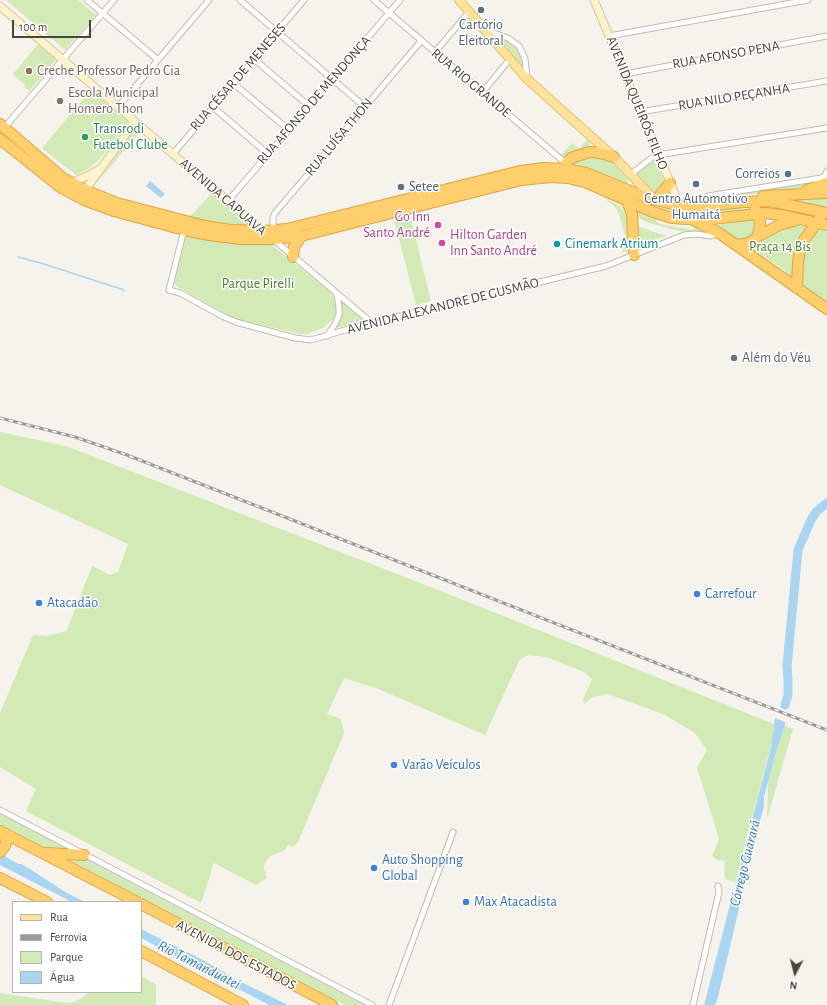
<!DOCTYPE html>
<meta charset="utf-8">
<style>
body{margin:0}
#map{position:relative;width:827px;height:1005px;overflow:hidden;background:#f6f3ec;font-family:"Alegreya Sans",sans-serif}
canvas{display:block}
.legend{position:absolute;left:12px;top:901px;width:130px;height:92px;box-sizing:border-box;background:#fff;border:1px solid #b7b4b0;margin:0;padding:5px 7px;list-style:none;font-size:12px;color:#4b4439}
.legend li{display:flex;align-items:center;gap:8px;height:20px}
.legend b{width:20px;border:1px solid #b7b4b0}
.north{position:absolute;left:775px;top:953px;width:40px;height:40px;-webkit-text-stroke:3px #fff;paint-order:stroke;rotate:187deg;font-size:11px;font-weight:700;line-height:16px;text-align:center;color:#4b4439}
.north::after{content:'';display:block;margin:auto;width:14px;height:18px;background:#4b4439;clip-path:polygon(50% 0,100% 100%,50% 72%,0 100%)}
.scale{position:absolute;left:12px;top:20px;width:79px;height:18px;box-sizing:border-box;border:2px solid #4b4439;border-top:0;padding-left:5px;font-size:12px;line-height:14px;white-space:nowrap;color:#4b4439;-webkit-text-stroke:3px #fff;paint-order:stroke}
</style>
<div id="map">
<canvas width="827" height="1005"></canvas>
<ul class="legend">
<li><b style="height:5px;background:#ffe39c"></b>Rua</li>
<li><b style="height:5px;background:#9a9a9a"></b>Ferrovia</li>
<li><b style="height:11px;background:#d2eab5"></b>Parque</li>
<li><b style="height:11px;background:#a9d4f2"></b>Água</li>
</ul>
<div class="north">N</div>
<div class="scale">100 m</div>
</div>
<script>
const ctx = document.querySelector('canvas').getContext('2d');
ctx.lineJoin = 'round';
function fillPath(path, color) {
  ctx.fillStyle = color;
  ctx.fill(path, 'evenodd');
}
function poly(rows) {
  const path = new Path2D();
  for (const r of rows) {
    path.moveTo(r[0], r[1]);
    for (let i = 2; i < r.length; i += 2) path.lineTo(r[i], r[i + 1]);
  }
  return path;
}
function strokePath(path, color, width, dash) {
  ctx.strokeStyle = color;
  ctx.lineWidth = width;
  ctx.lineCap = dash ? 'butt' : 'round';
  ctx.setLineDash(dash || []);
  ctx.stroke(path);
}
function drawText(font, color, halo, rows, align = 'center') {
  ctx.font = font + ' "Alegreya Sans",sans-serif';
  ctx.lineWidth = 3;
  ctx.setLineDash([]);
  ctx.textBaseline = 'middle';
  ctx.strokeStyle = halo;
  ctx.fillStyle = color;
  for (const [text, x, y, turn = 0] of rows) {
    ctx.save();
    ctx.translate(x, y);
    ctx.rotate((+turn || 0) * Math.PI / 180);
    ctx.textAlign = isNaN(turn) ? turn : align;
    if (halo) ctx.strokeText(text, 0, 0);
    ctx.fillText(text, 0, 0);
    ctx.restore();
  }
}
const green = poly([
 [6,0,78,0,96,15,65,50],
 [499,37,509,42,516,48,522,58,524,68,523,68,498,40],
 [38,44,55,59,55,61,29,91,24,87,25,85,13,74],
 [91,90,127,121,127,125,98,161,86,170,76,175,42,148],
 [138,131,140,132,94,186,133,132],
 [588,138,590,145,586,150,563,156,561,155,572,143,579,149],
 [594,156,608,159,612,162,627,178,628,182,625,184,595,171,571,164,573,162],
 [655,160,665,183,657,192,654,192,651,191,637,176,636,174,652,161],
 [823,180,807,187,713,199,711,197,716,196,718,197],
 [212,190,251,225,251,226,227,225,187,217,194,213,209,196],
 [827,195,827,204,824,207,782,198],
 [603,197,620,206,626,215,629,247,627,251,622,253,625,245,626,239,619,214,615,207],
 [737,208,746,209,703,215,695,213],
 [636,211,656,219,657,222,660,224,694,230,695,227,707,233,679,231,649,223,639,218],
 [410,215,431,301,416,305,394,219],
 [756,219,756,230,749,239,736,240,715,225],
 [800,224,808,227,794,278,792,279,785,271,758,252,754,251,751,247,777,228],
 [638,227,639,227,667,236,640,244],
 [818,229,827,231,827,304,802,286,801,264,807,242],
 [185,235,228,243,271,244,330,292,334,298,336,304,337,311,334,318,323,328,307,334,300,334,237,319,222,312,178,287,174,283],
 [342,302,343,302,364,321,336,328,341,317],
 [0,432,66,446,423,584,774,724,772,741,735,882,727,880,724,875,725,861,717,860,712,856,719,839,697,768,707,750,695,733,665,715,608,694,593,697,584,704,583,700,592,679,584,672,546,657,529,655,520,659,485,735,376,688,344,678,327,714,337,717,341,720,344,733,298,842,293,847,288,845,285,850,271,856,267,860,264,866,265,872,267,878,256,885,214,863,201,903,26,811,36,789,0,767,0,713,33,635,47,636,64,632,67,630,92,566,110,575,118,572,128,544,0,485],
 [785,726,793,729,767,819,768,781,780,738],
 [0,814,66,849,44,847,0,824],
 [62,856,80,857,87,860,364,1005,345,1005],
 [141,976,156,985,156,1005,0,1005,0,993,67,1003,74,1002,80,999,90,992,141,992]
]);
const water = poly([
 [150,181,165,194,161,198,146,186],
 [775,718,785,722,785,726,778,745,764,797,764,806,745,875,740,904,718,997,715,1005,704,1005,771,747],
 [0,853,18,864,22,864,67,893,85,902,72,902,0,865],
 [141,929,203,960,237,980,288,1005,269,1005,141,938]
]);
const stream = poly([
 [18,257,44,264,124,290]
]);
const river = poly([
 [785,705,788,695,788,679,787,666,798,550,811,520,816,512,827,503]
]);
const street = poly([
 [87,0,158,60],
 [240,0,365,107],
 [374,0,562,160,565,165],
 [487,31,508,38,519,46,525,59,527,78],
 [609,36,808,0],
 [435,52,469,12],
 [254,59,309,106],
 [625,74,827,36],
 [233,83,289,130],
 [482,93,509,60],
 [118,107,209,0],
 [213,107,268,154],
 [640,112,827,81],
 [4,128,114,0],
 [173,154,304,0],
 [630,175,653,157,658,155,827,128],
 [228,201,400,0],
 [703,206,706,198,708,196,821,178,825,176,827,171],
 [184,230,169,290,180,293,222,316,236,322,295,338,311,340,355,327,606,266,684,235,695,234,711,236,719,233],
 [273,232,273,218,275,213,421,41],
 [273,239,372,323],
 [327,336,335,324,339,315,339,307,337,294],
 [0,810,372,1005],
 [389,1005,453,832],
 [693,1005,719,892,718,886]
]);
const secondary = poly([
 [594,0,680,206],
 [0,6,264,232],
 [70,183,85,177,98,170],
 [85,190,132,126,132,118]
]);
const primary = poly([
 [459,0,527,79,614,157,654,199]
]);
const highway = poly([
 [0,124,63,178,85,190,117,203,205,226,231,230,263,231,287,229,520,171,544,168,566,169,586,173,645,197,680,206,703,206,744,202,770,201,827,213],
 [0,139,60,187,84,200,114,211,184,230,209,235,241,239,272,239,301,236,521,180,551,177,568,178,585,182,653,212,672,218,703,220,765,213,781,215,827,225],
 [567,175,566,164,569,160,571,158,589,152,594,152,604,154,614,157],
 [807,190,827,183],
 [763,196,827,193],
 [656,200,670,183],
 [627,201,632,214,634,255],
 [695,221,719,233,827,309],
 [757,237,779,225,797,220],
 [736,245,749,243,757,237,759,231,760,222,758,214,755,209],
 [293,257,294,247,301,236],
 [797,288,798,262,800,250,804,240,820,218],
 [0,831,137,902],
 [0,852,5,846,6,842,5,837,1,831],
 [46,853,84,855],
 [0,878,47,902],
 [141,904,332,1005],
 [141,951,243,1005]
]);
const rail = poly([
 [0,418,75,437,127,455,827,730]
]);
const markers = [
 [481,10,4,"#5c6f8a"],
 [29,71,4,"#8d6e63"],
 [60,101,4,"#8d6e63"],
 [85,137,4,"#2e9e5b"],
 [788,174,4,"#5c6f8a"],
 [696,184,4,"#5c6f8a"],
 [401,187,4,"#5c6f8a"],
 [438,225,4,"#d1479c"],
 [442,243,4,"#d1479c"],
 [557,244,4,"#0f9aa8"],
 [734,358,4,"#6b7280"],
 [697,594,4,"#3f7fe0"],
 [39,603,4,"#3f7fe0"],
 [394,765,4,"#3f7fe0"],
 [374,868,4,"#3f7fe0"],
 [466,902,4,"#3f7fe0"]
];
const serviceNames = [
 ["Cartório",481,25],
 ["Eleitoral",481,41],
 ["Correios",780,174,"right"],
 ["Setee",409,187,"left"],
 ["Centro Automotivo",696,199],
 ["Humaitá",696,215]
];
const streetNames = [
 ["RUA AFONSO PENA",726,55,-10],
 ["RUA CÉSAR DE MENESES",238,77,-49],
 ["RUA RIO GRANDE",471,83,40],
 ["RUA NILO PEÇANHA",734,97,-9],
 ["RUA AFONSO DE MENDONÇA",314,100,-49],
 ["AVENIDA QUEIRÓS FILHO",637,103,68],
 ["RUA LUÍSA THON",339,137,-50],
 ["AVENIDA CAPUAVA",223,197,41],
 ["AVENIDA ALEXANDRE DE GUSMÃO",443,306,-14],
 ["AVENIDA DOS ESTADOS",236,955,28]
];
const educationNames = [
 ["Creche Professor Pedro Cia",37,71],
 ["Escola Municipal",68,93],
 ["Homero Thon",68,109]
];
const leisureNames = [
 ["Transrodi",93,129],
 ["Futebol Clube",93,145]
];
const hotelNames = [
 ["Go Inn",430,217],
 ["Santo André",430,233],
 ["Hilton Garden",450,235,"left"],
 ["Inn Santo André",450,251,"left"]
];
const cultureNames = [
 ["Cinemark Atrium",565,244]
];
const parkNames = [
 ["Praça 14 Bis",780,247],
 ["Parque Pirelli",258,284]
];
const worshipNames = [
 ["Além do Véu",742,358]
];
const shopNames = [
 ["Carrefour",705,594],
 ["Atacadão",47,603],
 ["Varão Veículos",402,765],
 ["Auto Shopping",382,860],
 ["Global",382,876],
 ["Max Atacadista",474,902]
];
const waterNames = [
 ["Córrego Guarará",745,863,-76],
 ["Rio Tamanduateí",199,965,27]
];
fillPath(green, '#d2eab5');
fillPath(water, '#a9d4f2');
strokePath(stream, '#a9d4f2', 1.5);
strokePath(river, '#a9d4f2', 9);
strokePath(street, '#c2bbae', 7);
strokePath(secondary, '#d6c79b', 9);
strokePath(primary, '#e6c16a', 10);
strokePath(highway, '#e0a43c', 12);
strokePath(street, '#fff', 5);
strokePath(secondary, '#fff3cd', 7);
strokePath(primary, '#ffe39c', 8);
strokePath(highway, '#ffcf6e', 10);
strokePath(rail, '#9a9a9a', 3);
strokePath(rail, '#fff', 1.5, [4.5]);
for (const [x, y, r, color] of markers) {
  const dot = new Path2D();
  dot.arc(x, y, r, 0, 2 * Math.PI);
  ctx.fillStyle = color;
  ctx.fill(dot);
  strokePath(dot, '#fff', 1.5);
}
drawText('14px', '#4e5e75', '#fff', serviceNames);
drawText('14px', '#4b4439', '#fff', streetNames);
drawText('14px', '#785e54', '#fff', educationNames, 'left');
drawText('14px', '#27864d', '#fff', leisureNames, 'left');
drawText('14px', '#b23c85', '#fff', hotelNames, 'right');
drawText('14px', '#0d838f', '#fff', cultureNames, 'left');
drawText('14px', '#4a7f2a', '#fff', parkNames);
drawText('14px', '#5b616d', '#fff', worshipNames, 'left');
drawText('14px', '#366cbe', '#fff', shopNames, 'left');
drawText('italic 15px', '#2e7ab2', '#fff', waterNames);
</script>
